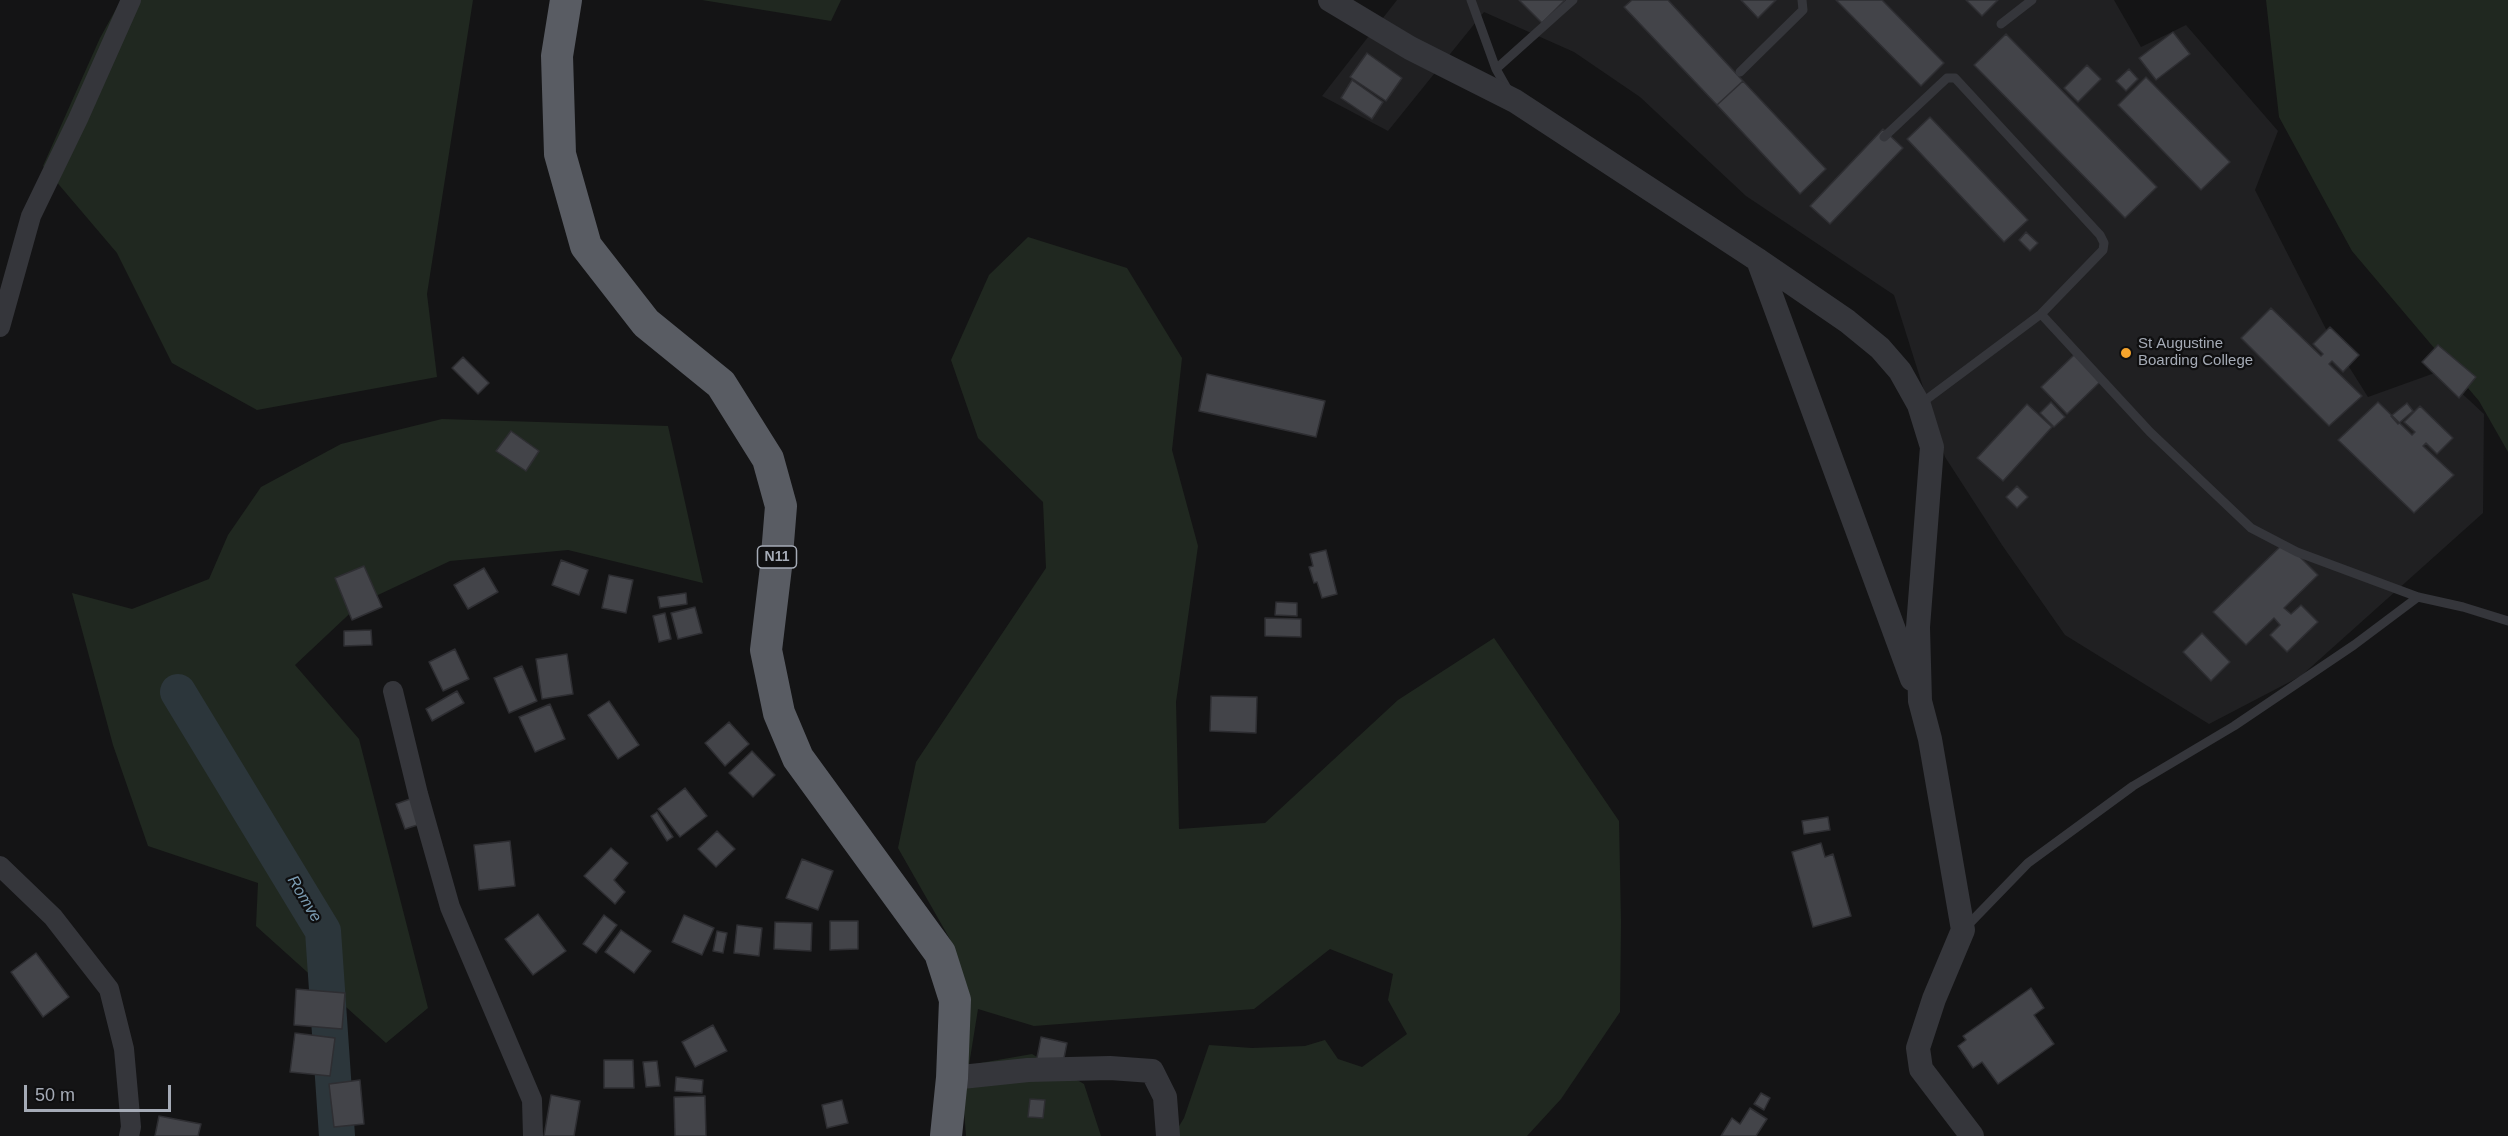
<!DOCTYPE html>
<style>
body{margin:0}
#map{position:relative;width:2508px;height:1136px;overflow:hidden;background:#141415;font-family:Arial,sans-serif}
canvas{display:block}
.scale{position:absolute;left:24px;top:1085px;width:147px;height:27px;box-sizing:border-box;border:3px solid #a5abb6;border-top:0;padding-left:8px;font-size:18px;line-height:21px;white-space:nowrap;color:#a5abb6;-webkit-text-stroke:4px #0f0f10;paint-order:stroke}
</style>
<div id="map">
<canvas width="2508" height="1136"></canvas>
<div class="scale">50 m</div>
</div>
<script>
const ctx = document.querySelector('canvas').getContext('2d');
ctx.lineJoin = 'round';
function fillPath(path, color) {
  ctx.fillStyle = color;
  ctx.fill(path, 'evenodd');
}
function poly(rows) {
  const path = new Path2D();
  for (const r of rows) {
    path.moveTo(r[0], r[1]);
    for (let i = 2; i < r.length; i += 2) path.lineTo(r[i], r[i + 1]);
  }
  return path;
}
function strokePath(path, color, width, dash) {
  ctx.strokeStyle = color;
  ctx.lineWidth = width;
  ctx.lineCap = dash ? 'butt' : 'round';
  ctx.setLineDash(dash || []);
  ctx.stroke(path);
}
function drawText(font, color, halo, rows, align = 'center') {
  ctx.font = font + ' Arial,sans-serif';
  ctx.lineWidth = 4.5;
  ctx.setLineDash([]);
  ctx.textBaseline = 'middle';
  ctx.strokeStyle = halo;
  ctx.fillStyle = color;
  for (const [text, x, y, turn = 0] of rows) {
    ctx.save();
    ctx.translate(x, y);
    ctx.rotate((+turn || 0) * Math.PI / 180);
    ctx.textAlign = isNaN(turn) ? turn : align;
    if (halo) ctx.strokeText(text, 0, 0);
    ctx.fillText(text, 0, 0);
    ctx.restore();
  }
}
const built = poly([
 [1397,0,2114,0,2141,47,2186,25,2278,131,2255,190,2329,335,2368,397,2443,370,2454,386,2484,414,2483,513,2301,676,2209,724,2065,635,2002,545,1945,457,1894,295,1746,196,1640,97,1574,52,1484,12,1388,131,1322,96]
]);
const green = poly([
 [121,0,473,0,427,294,437,377,257,410,172,363,117,253,43,166,100,38],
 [702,0,841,0,831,21],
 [2266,0,2508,0,2508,452,2479,401,2352,251,2279,117],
 [1028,237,1127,268,1182,358,1172,450,1198,546,1176,702,1179,829,1265,823,1398,700,1494,638,1619,821,1621,922,1620,1012,1561,1099,1527,1136,1173,1136,1184,1118,1209,1045,1252,1048,1305,1046,1325,1040,1338,1059,1362,1067,1407,1034,1388,1000,1393,974,1330,949,1254,1009,1034,1026,978,1009,969,1065,1032,1054,1084,1084,1101,1136,966,1136,951,941,898,848,916,762,1046,568,1043,502,978,438,951,360,989,275],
 [442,419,668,426,703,583,568,550,450,561,361,603,295,665,359,739,428,1008,386,1043,256,926,258,883,148,846,113,745,72,593,132,609,209,579,228,535,261,487,341,444]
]);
const river = poly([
 [178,692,323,931,337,1136]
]);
const building = poly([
 [1519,0,1565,0,1542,23,1519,0],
 [1632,0,1668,0,1743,81,1717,105,1624,7,1632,0],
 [1741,0,1776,0,1758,18,1741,0],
 [1836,0,1882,0,1944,63,1921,86,1836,0],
 [1966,0,1998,0,1982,16,1966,0],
 [2173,32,2190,54,2156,80,2139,58,2173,32],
 [2006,34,2157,187,2125,218,1974,65,2006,34],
 [1367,53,1402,78,1386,101,1350,77,1367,53],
 [2087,65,2101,79,2078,102,2064,88,2087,65],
 [2129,69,2138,79,2126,91,2116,81,2129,69],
 [2146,77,2230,162,2201,190,2118,105,2146,77],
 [1352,80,1383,102,1372,119,1341,98,1352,80],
 [1743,81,1826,169,1800,194,1717,105,1743,81],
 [1930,117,2028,220,2004,242,1907,139,1930,117],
 [1883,129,1903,148,1830,224,1810,206,1883,129],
 [2026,232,2038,243,2030,251,2019,240,2026,232],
 [2271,308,2321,356,2323,354,2313,344,2330,327,2359,355,2343,372,2332,361,2329,364,2362,396,2329,426,2241,338,2271,308],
 [2438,345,2476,377,2459,398,2422,362,2438,345],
 [2076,353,2102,380,2067,414,2041,387,2076,353],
 [463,357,489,383,478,394,452,368,463,357],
 [1207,374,1325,401,1316,437,1199,411,1207,374],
 [2051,402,2065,417,2054,427,2040,413,2051,402],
 [2378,402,2412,435,2415,432,2404,422,2420,406,2453,438,2437,454,2426,443,2423,446,2454,475,2414,513,2338,440,2378,402],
 [2407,403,2413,411,2398,424,2391,416,2407,403],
 [2027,404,2052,427,2003,481,1977,458,2027,404],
 [511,431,539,451,526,471,496,451,511,431],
 [2017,486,2028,497,2017,508,2006,497,2017,486],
 [2285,542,2318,575,2284,608,2291,614,2301,605,2318,622,2287,652,2270,635,2280,625,2274,618,2246,645,2213,612,2285,542],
 [1326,550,1337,594,1322,598,1317,582,1314,583,1309,567,1313,566,1310,554,1326,550],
 [561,560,588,570,579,595,552,585,561,560],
 [364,566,382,607,352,620,335,578,364,566],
 [484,568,498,592,468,609,454,585,484,568],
 [609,575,633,580,626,613,602,608,609,575],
 [686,593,687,604,660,608,658,597,686,593],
 [1276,602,1297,603,1297,616,1275,615,1276,602],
 [695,607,702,633,678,639,671,613,695,607],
 [665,613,671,639,659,642,653,616,665,613],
 [1265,618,1301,619,1301,637,1265,636,1265,618],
 [371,630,372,645,344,646,344,631,371,630],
 [2202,633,2230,662,2211,681,2183,652,2202,633],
 [455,649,469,679,443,691,429,662,455,649],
 [567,654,573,694,542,699,536,659,567,654],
 [522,666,537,701,509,713,494,678,522,666],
 [457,691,464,703,432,721,426,709,457,691],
 [1211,696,1257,697,1256,733,1210,731,1211,696],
 [609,701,639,745,618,759,588,715,609,701],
 [550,704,565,739,535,752,519,717,550,704],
 [729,722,749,744,725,766,705,743,729,722],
 [752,751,775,775,753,797,729,773,752,751],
 [685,788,707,816,680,837,658,809,685,788],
 [424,794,433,820,405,829,396,804,424,794],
 [657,812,673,837,667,841,651,816,657,812],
 [1828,817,1830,830,1804,834,1802,821,1828,817],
 [717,831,735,849,716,867,698,849,717,831],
 [510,841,515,886,479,890,474,845,510,841],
 [1821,843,1825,857,1833,854,1851,916,1813,927,1792,852,1821,843],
 [611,848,628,863,614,880,625,892,615,904,584,876,611,848],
 [802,859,833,871,818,910,786,898,802,859],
 [538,914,566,951,533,975,505,939,538,914],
 [604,915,617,925,596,953,583,944,604,915],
 [684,915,714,928,702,955,672,942,684,915],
 [830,921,858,921,858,949,830,950,830,921],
 [775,922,812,923,811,951,774,949,775,922],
 [737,925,762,928,759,956,734,953,737,925],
 [621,930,651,951,634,973,605,952,621,930],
 [717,931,727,933,723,953,713,951,717,931],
 [36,953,69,997,43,1017,11,972,36,953],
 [2031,988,2044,1008,2034,1015,2054,1044,1998,1084,1982,1062,1973,1068,1958,1046,1966,1040,1963,1036,2031,988],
 [296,989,345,993,342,1029,294,1025,296,989],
 [713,1025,727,1051,695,1067,682,1042,713,1025],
 [295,1033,335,1038,330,1076,290,1072,295,1033],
 [1041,1037,1067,1043,1061,1073,1035,1068,1041,1037],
 [604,1060,633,1060,634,1088,604,1088,604,1060],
 [657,1061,660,1086,646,1087,643,1062,657,1061],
 [676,1077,703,1080,702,1093,675,1091,676,1077],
 [360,1080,364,1124,334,1127,329,1084,360,1080],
 [1761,1093,1770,1098,1764,1110,1754,1104,1761,1093],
 [551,1095,580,1101,574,1136,544,1136,551,1095],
 [705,1096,706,1136,675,1136,674,1097,705,1096],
 [1030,1099,1045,1100,1043,1118,1028,1117,1030,1099],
 [842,1100,848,1123,827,1128,822,1105,842,1100],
 [1750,1108,1767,1119,1756,1136,1721,1136,1732,1118,1740,1124,1750,1108],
 [159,1116,201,1124,198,1136,155,1136,159,1116]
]);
const service = poly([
 [1471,0,1496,69,1509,92],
 [2001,24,2032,0],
 [1496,69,1573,0],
 [1740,72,1803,10,1802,0],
 [1884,137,1947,78,1955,78,2100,235,2104,243,2103,250,2041,314,1919,405],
 [2041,314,2150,432,2251,528,2297,552,2418,597,2463,607,2508,621],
 [1967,926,2028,863,2133,786,2234,726,2354,645,2418,597]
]);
const minor = poly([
 [0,327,31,216,78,119,131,0],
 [393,691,418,794,450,907,532,1100,533,1136],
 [0,866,53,917,109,989,124,1049,131,1127,129,1136]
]);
const tertiary = poly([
 [1330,0,1410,48,1515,101,1758,260,1847,321,1880,348,1900,371,1919,405,1932,447,1918,627,1920,701,1930,739,1963,930,1934,999,1918,1048,1921,1069,1972,1136],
 [1758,260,1912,679],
 [952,1078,1028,1070,1110,1068,1152,1071,1165,1097,1168,1136]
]);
const trunk = poly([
 [566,0,557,56,560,154,586,246,646,323,721,384,768,459,781,506,776,567,766,650,779,713,798,758,940,953,955,1000,952,1078,946,1136]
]);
const markers = [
 [2126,353,6,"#f5a42c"]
];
const shields = [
 [777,557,39]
];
const shieldNames = [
 ["N11",777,557]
];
const poiNames = [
 ["St Augustine",2138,344],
 ["Boarding College",2138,361]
];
const waterNames = [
 ["Romve",304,899,59]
];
fillPath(built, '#202022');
fillPath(green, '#202820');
strokePath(river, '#2c363b', 36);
fillPath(building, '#434449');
strokePath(building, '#2e2e32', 1.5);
strokePath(service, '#35363b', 9);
strokePath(minor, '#35363b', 20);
strokePath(tertiary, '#35363b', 24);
strokePath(trunk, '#595c63', 32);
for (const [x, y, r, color] of markers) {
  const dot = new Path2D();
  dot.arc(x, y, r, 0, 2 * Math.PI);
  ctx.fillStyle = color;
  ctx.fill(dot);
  strokePath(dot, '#0f0f10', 2);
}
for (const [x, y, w] of shields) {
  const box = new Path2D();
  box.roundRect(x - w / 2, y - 11, w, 22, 4.5);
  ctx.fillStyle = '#0f0f10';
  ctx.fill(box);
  strokePath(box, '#a5abb6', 1.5);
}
drawText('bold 14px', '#a5abb6', null, shieldNames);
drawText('15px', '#a5abb6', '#0f0f10', poiNames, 'left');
drawText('italic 16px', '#7b9cb2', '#0f0f10', waterNames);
</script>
